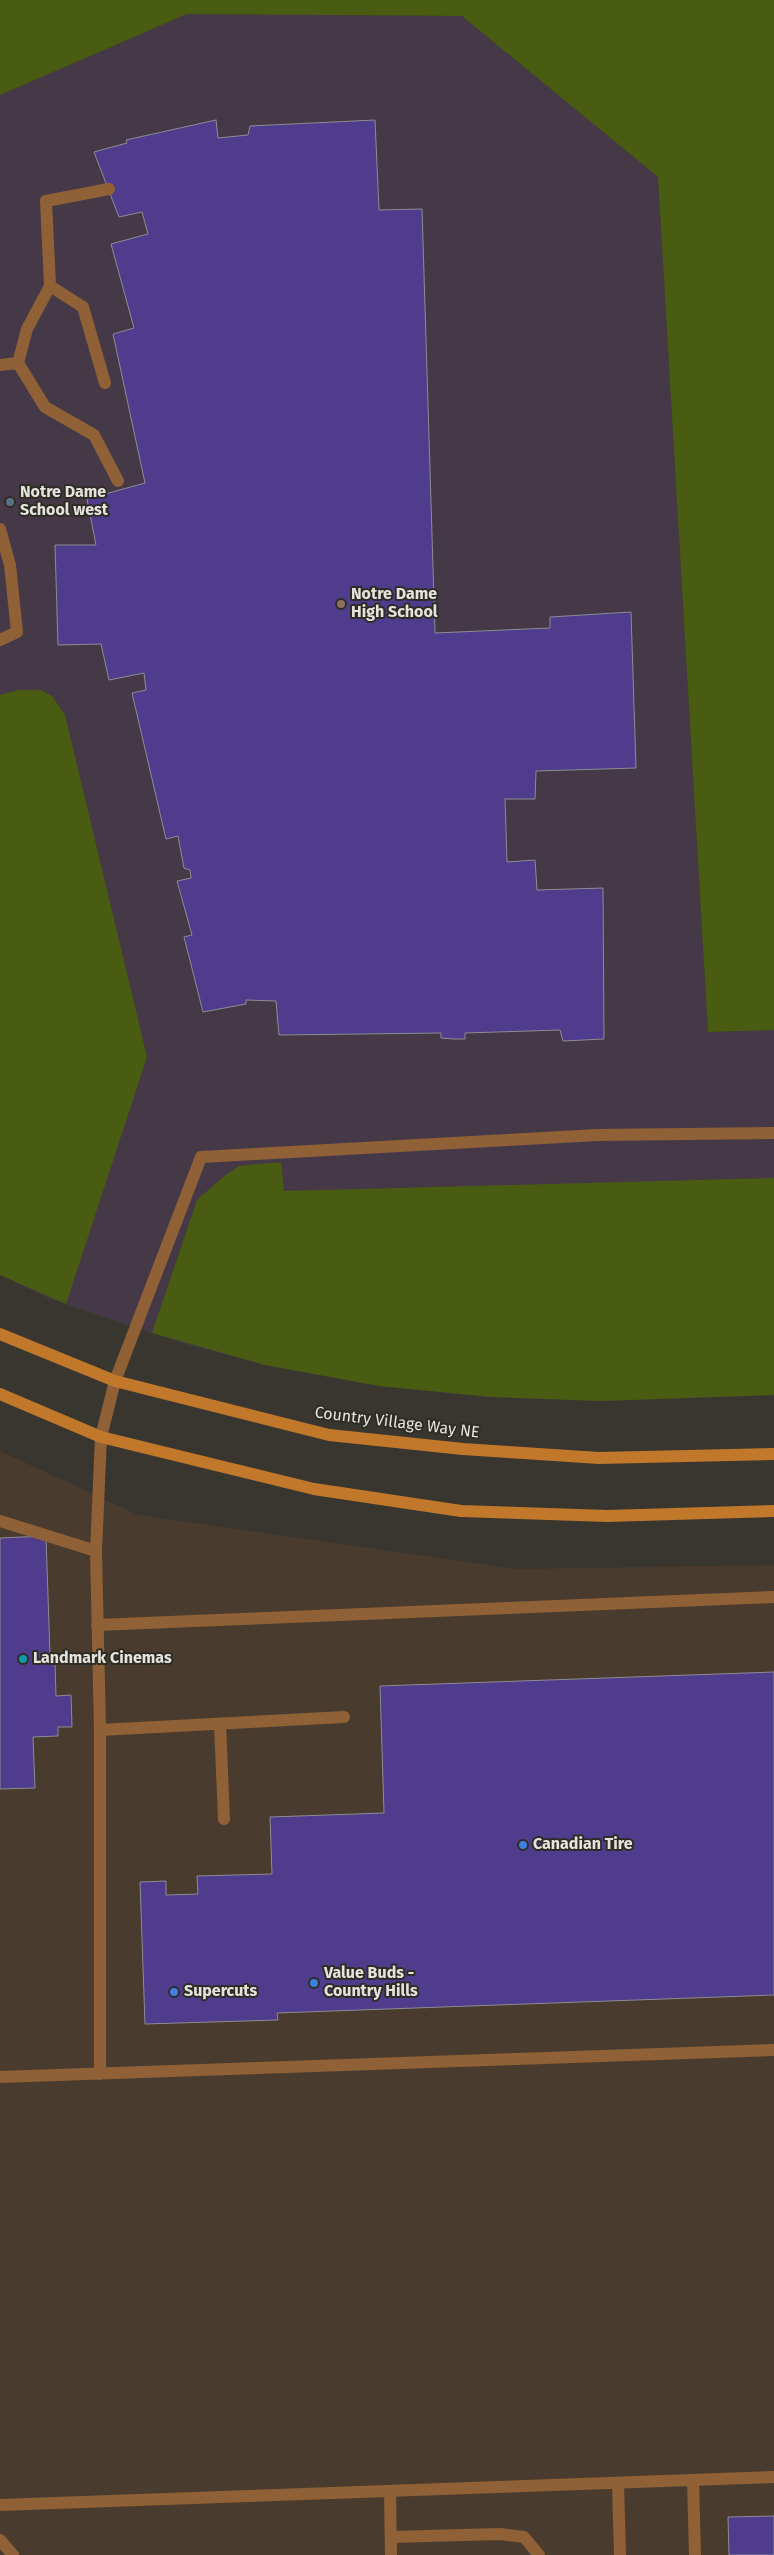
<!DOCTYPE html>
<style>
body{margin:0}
canvas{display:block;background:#39362f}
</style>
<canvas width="774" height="2555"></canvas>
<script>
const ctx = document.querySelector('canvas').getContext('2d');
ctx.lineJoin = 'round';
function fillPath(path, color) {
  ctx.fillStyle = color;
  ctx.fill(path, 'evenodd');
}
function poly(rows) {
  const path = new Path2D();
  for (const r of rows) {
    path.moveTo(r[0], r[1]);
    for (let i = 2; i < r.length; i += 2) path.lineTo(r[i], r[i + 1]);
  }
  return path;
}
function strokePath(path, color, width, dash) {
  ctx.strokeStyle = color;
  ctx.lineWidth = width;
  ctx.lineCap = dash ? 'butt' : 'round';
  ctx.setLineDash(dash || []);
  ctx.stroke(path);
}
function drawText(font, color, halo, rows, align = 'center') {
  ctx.font = font + ' "Fira Sans",sans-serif';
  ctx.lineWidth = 4;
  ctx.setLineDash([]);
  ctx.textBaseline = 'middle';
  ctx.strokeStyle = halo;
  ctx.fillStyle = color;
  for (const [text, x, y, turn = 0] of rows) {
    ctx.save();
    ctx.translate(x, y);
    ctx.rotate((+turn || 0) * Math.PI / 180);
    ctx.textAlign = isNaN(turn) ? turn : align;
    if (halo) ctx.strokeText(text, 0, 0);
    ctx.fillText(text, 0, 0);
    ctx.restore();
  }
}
const commercial = poly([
 [0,1451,138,1515,516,1569,774,1565,774,2555,0,2555]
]);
const education = poly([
 [187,14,462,16,658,177,708,1032,774,1030,774,1395,601,1401,490,1397,379,1386,265,1365,186,1344,48,1298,0,1275,0,95]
]);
const green = poly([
 [0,0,774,0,774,1030,708,1032,658,177,462,16,187,14,0,95],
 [19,690,41,690,52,696,65,715,147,1057,66,1304,0,1275,0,695],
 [281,1162,284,1191,774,1178,774,1395,601,1401,490,1397,379,1386,265,1365,152,1333,197,1200,223,1177,239,1166]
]);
const building = poly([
 [216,120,218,138,248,135,250,126,375,120,379,210,422,209,435,633,550,628,550,617,631,612,636,768,536,771,535,799,505,799,507,862,535,860,537,890,603,888,604,1039,563,1041,560,1030,465,1033,465,1039,454,1039,441,1038,441,1033,279,1035,276,1001,246,1000,246,1004,203,1012,184,937,192,935,177,881,191,878,190,870,184,868,178,836,166,839,132,693,146,690,144,673,109,680,101,644,58,645,55,545,96,545,87,499,145,483,113,334,134,328,111,244,148,234,142,212,119,217,94,152,127,143,126,140,216,120],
 [46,1536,50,1655,46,1655,47,1663,55,1663,56,1696,71,1695,72,1727,58,1727,58,1736,33,1737,35,1788,0,1789,0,1538,46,1536],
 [774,1672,774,1995,277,2013,278,2020,145,2024,140,1882,166,1881,166,1895,198,1894,197,1876,272,1874,270,1817,384,1813,380,1686,774,1672],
 [774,2516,774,2555,729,2555,728,2517,774,2516]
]);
const lane = poly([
 [50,286,83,307,105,383],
 [18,363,27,329,50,286,46,201,109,189],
 [0,365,18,363,45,407,94,435,118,481],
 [0,529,10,565,17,632,0,640],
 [0,1521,96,1551],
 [97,1625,774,1597],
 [220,1724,224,1819],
 [100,1730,344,1717],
 [100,2074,100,1730,96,1551,101,1437,115,1381,201,1157,597,1135,774,1133],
 [0,2077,774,2050],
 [693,2480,695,2555],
 [618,2483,620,2555],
 [390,2491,391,2555],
 [0,2505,774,2477],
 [391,2537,500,2534,524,2537,539,2555],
 [0,2540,13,2555]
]);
const secondary = poly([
 [0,1334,115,1381,329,1435,463,1449,599,1458,774,1454],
 [0,1394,101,1437,314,1489,461,1511,607,1516,774,1511]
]);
const markers = [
 [10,502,5,"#5c6f8a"],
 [341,604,5,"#8d6e63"],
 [23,1659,5,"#0f9aa8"],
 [523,1845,5,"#3f7fe0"],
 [314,1983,5,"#3f7fe0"],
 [174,1992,5,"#3f7fe0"]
];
const poiNames = [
 ["Notre Dame",20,493],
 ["School west",20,511],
 ["Notre Dame",351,595],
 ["High School",351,613],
 ["Landmark Cinemas",33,1659],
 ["Canadian Tire",533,1845],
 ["Value Buds -",324,1974],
 ["Country Hills",324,1992],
 ["Supercuts",184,1992]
];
const streetNames = [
 ["Country Village Way NE",397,1423,7]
];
fillPath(commercial, '#493b2d');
fillPath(education, '#463947');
fillPath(green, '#495c11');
fillPath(building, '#4f3c8c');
strokePath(building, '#8d8c94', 1);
strokePath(lane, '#906136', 12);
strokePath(secondary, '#c1782b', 12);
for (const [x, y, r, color] of markers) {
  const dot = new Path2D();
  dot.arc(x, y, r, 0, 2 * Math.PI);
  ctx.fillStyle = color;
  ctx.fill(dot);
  strokePath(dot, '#2e2c25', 2);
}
drawText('bold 16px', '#e4e3de', '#2e2c25', poiNames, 'left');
drawText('16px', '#e4e3de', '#2e2c25', streetNames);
</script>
